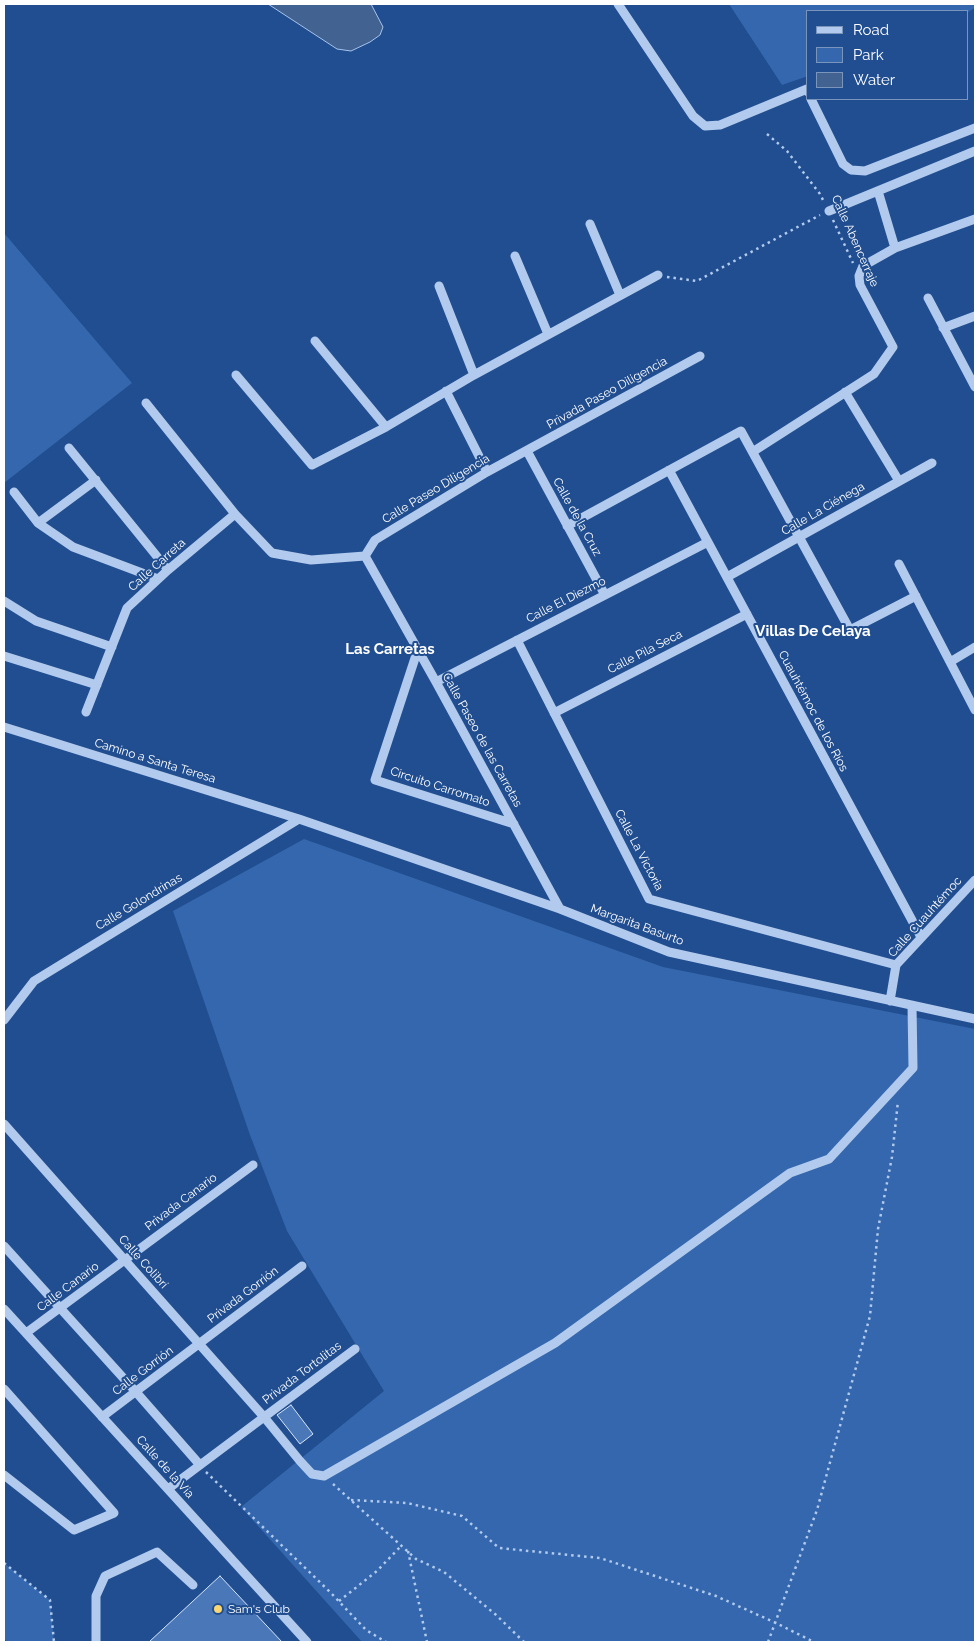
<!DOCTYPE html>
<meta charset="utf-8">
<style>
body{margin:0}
#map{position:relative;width:979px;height:1646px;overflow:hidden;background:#214e90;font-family:Raleway,sans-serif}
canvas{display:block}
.frame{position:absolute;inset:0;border:5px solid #fff;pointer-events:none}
.legend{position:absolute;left:806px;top:10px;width:162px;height:90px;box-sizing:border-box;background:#214e90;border:1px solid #7a95bc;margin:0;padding:6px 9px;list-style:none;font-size:15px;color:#fff}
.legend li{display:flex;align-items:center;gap:10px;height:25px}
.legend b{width:25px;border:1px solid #7a95bc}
</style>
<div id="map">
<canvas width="979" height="1646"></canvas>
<div class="frame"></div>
<ul class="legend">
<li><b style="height:6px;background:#b1caed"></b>Road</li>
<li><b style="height:14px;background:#3467ad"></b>Park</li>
<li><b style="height:14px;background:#426291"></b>Water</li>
</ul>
</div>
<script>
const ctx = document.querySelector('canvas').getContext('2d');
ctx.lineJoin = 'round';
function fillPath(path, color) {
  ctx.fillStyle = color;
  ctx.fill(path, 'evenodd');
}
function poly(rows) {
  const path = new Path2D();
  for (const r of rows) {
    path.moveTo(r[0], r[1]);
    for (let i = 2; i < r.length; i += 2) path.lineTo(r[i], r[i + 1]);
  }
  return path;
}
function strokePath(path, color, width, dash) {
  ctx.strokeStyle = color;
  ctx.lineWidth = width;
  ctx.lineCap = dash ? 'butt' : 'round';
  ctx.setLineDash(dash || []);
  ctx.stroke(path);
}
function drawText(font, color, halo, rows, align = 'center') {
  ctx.font = font + ' Raleway,sans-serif';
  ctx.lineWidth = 4;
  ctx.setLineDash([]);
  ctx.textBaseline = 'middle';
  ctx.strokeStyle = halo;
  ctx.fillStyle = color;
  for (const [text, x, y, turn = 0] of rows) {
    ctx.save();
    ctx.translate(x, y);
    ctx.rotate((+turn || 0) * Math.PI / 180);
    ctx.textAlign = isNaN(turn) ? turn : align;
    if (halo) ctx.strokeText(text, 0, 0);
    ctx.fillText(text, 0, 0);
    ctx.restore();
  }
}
const green = poly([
 [729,4,975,4,975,8,968,12,808,11,808,76,782,85],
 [4,233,132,383,4,483],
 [304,839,663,967,975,1029,975,1642,362,1642,241,1507,384,1391,287,1231,250,1135,173,911],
 [4,1563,50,1600,54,1642,7,1642,4,1638]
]);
const water = poly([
 [268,4,371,4,383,27,380,35,370,42,351,51,337,49,268,4]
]);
const building = poly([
 [291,1405,313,1434,300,1444,277,1415,291,1405],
 [220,1576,282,1642,149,1642,220,1576]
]);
const path = poly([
 [767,134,787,151,820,194,824,202],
 [833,220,853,263],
 [667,277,697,281,820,215],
 [206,1472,330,1592,366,1630,386,1642],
 [333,1484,416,1559,444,1572,495,1614,524,1642],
 [351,1500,407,1503,462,1516,499,1548,600,1558,716,1596,776,1623,814,1642],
 [408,1551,427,1642],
 [4,1563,50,1600,54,1642],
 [339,1601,377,1571,401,1546],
 [768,1642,817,1510,870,1316,878,1229,892,1157,898,1101]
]);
const minor = poly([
 [618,4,693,116,705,126,720,125,807,89,808,92],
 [811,99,843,164,851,170,865,171,975,128],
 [878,191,895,248],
 [829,211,975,151],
 [590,224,620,295],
 [515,256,548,334],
 [439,286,474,375],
 [928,298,975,387],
 [943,328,975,316],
 [315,341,386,427],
 [236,375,312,465,386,427,474,375,658,275],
 [446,391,487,472],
 [845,392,899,481],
 [146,403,235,514,272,553,311,560,365,556,436,682,560,909],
 [69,448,168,570],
 [527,451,605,595],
 [754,451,874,374,893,347,860,285,859,276,863,266,895,248,975,219],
 [669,470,921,937],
 [14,492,38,523,73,547,158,579],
 [38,523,96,480],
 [567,526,741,431,850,630,916,596],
 [365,556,375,540,487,472,700,356],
 [899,564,975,710],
 [727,577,932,463],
 [4,601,36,621,112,647],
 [517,640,649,899,896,965],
 [418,649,375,780,514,824],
 [4,656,97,685],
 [950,662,975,647],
 [436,682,708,542],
 [86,712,127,608,168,570,235,514],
 [554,713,747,614],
 [4,727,299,819,560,909,669,952,975,1019],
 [890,1001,896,965,975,880],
 [4,1020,34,981,299,819],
 [4,1124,264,1417,300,1461,312,1474,324,1476,555,1343,790,1173,829,1159,913,1068,912,1005],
 [4,1246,136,1392,200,1465],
 [4,1309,307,1642],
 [26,1333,253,1165],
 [4,1389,114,1513,74,1530,4,1475],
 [102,1417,302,1266],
 [168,1489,355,1349],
 [96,1642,96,1596,105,1576,157,1552,193,1585]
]);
const markers = [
 [218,1609,5,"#f9d672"]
];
const streetNames = [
 ["Calle Abencerraje",855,241,66],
 ["Privada Paseo Diligencia",607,393,-29],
 ["Calle Paseo Diligencia",436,489,-31],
 ["Calle La Ciénega",823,509,-30],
 ["Calle de la Cruz",577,517,61],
 ["Calle Carreta",157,565,-42],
 ["Calle El Diezmo",566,600,-27],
 ["Calle Pila Seca",645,652,-27],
 ["Cuauhtémoc de los Ríos",813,711,62],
 ["Calle Paseo de las Carretas",482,740,61],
 ["Camino a Santa Teresa",155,761,17],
 ["Circuito Carromato",440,787,18],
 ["Calle La Victoria",639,850,62],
 ["Calle Golondrinas",139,902,-31],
 ["Calle Cuauhtémoc",925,917,-48],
 ["Margarita Basurto",637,925,20],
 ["Privada Canario",181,1202,-37],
 ["Calle Colibrí",143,1262,48],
 ["Calle Canario",68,1287,-37],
 ["Privada Gorrión",243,1295,-37],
 ["Calle Gorrión",143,1371,-37],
 ["Privada Tortolitas",302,1373,-37],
 ["Calle de la Vía",165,1467,48]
];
const poiNames = [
 ["Sam's Club",228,1609]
];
const quarterNames = [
 ["Villas De Celaya",813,631],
 ["Las Carretas",390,649]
];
fillPath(green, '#3467ad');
fillPath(water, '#426291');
strokePath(water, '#a5c4ee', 1);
fillPath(building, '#4977b7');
strokePath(building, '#d6e5f9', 1);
strokePath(path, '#b1caed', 2.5, [2.5, 4]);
strokePath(minor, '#b1caed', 9);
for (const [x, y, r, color] of markers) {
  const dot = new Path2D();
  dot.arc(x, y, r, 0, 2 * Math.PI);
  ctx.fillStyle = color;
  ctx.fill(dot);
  strokePath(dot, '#214e90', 2);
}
drawText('12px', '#fff', '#214e90', streetNames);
drawText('12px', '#fff', '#214e90', poiNames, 'left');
drawText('bold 15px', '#fff', '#214e90', quarterNames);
</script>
